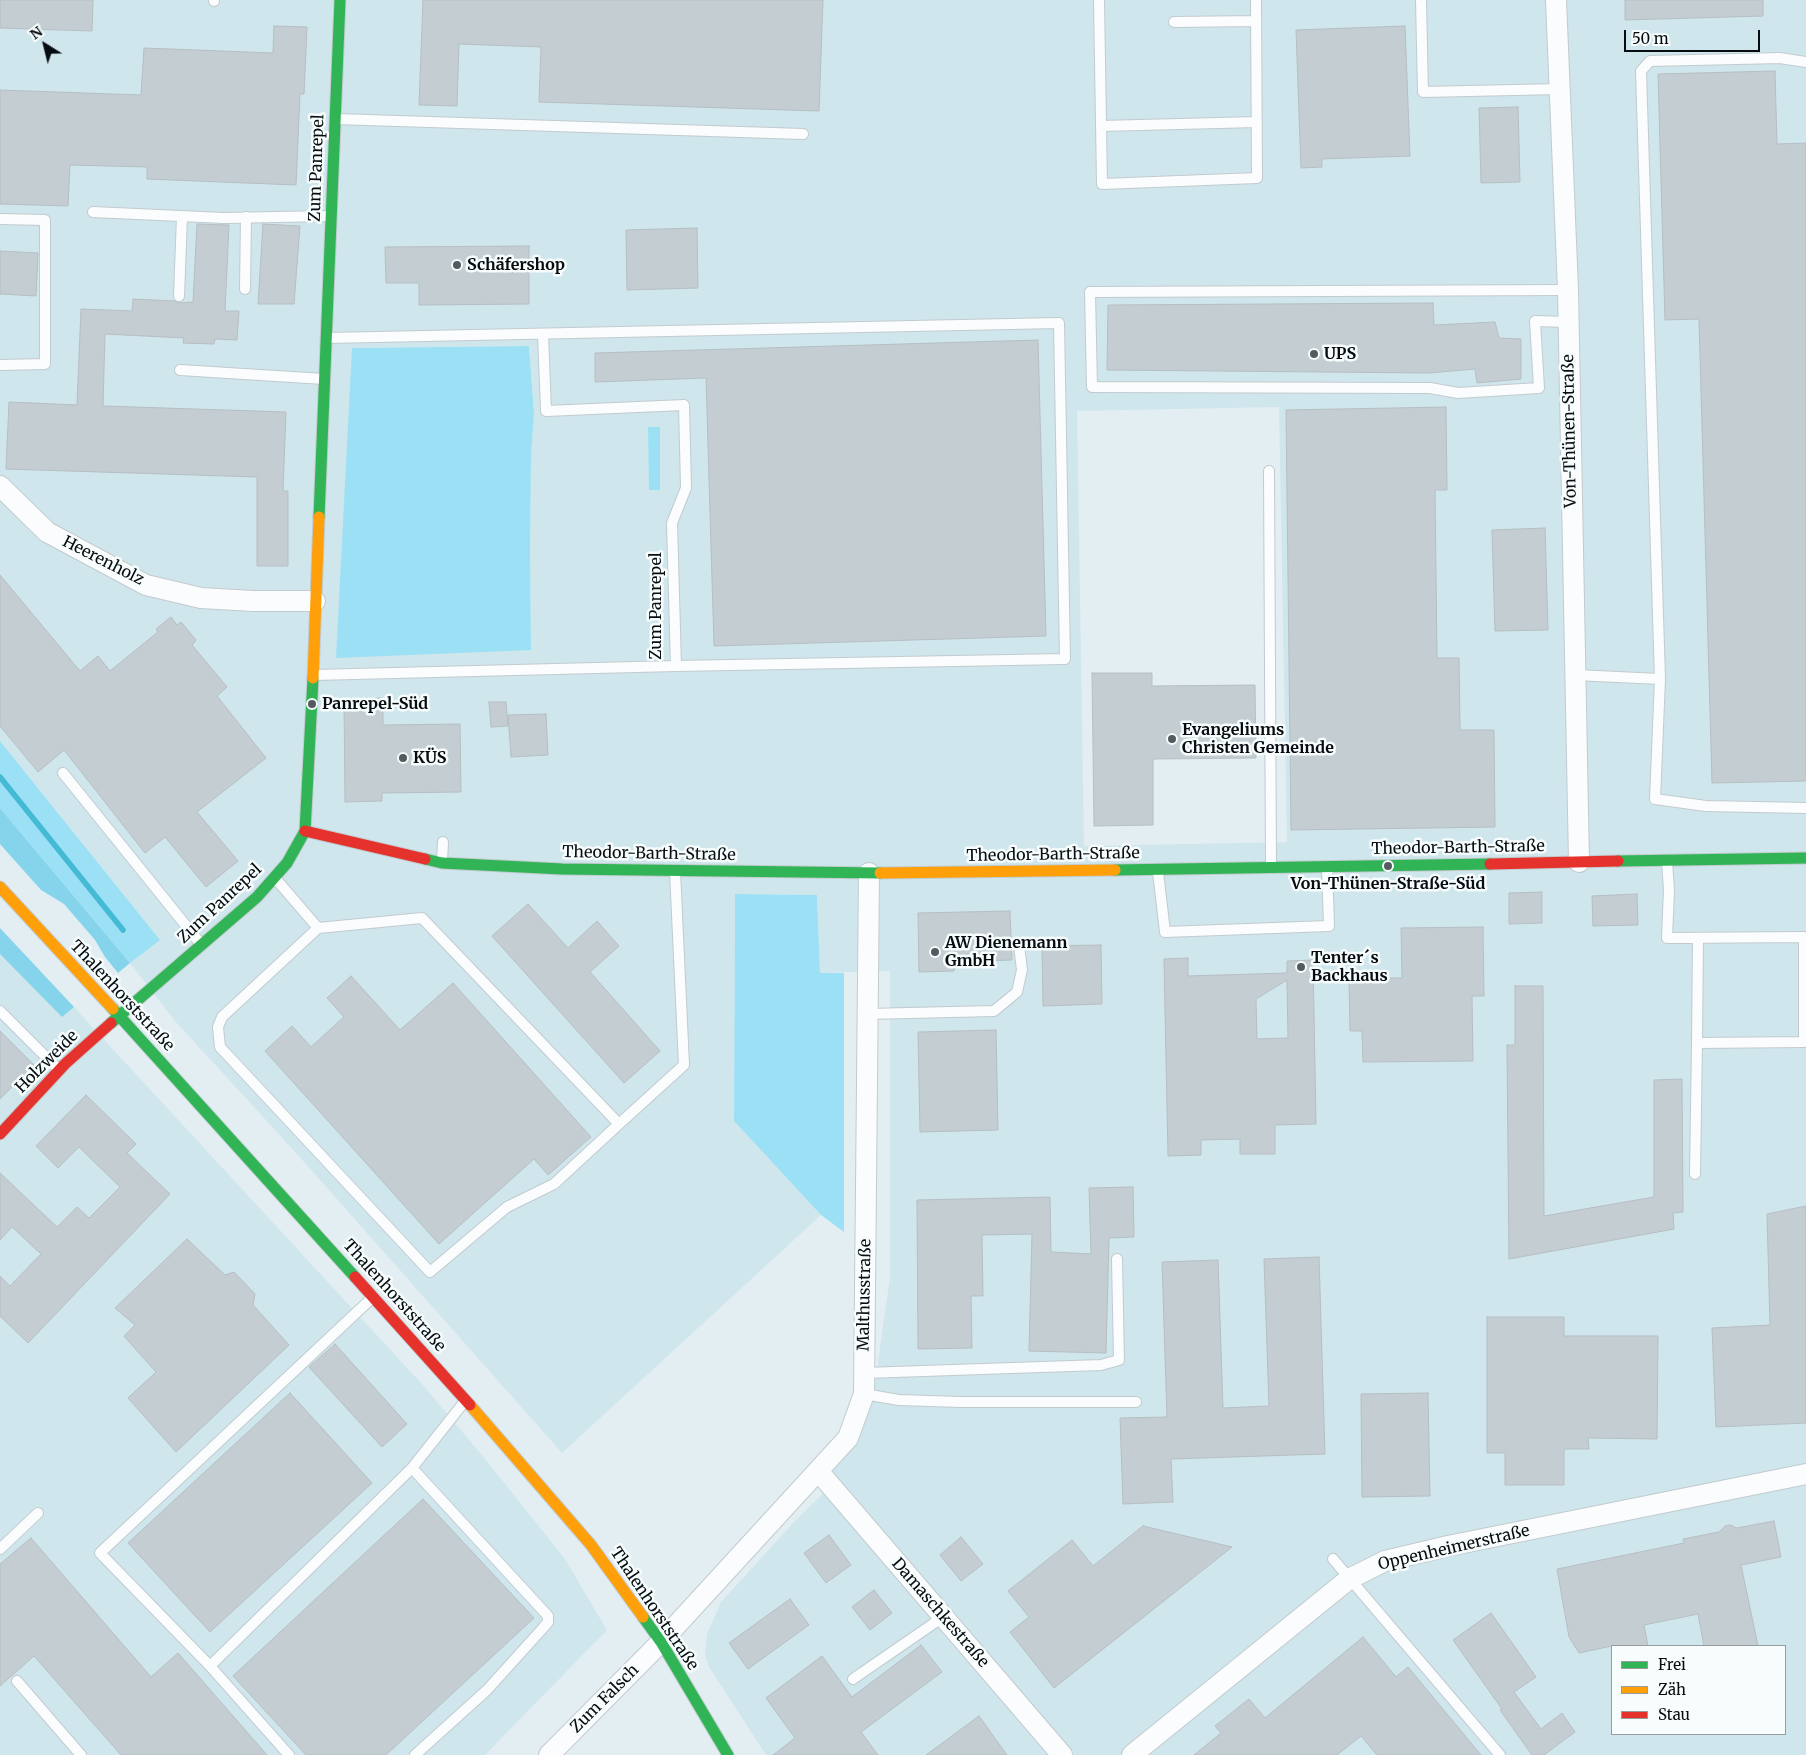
<!DOCTYPE html>
<meta charset="utf-8">
<style>
body{margin:0}
#map{position:relative;width:1806px;height:1755px;overflow:hidden;background:#e3eef3;font-family:Merriweather,serif}
canvas{display:block}
.legend{position:absolute;left:1611px;top:1645px;width:175px;height:90px;box-sizing:border-box;background:#f7fcfd;border:1px solid #979c9e;margin:0;padding:6px 9px;list-style:none;font-size:15px;color:#060c0f}
.legend li{display:flex;align-items:center;gap:10px;height:25px}
.legend b{width:25px;border:1px solid #979c9e}
.north{position:absolute;left:20px;top:20px;width:50px;height:50px;-webkit-text-stroke:4px #f7fcfd;paint-order:stroke;rotate:324deg;font-size:14px;font-weight:700;line-height:20px;text-align:center;color:#060c0f}
.north::after{content:'';display:block;margin:auto;width:18px;height:22px;background:#060c0f;clip-path:polygon(50% 0,100% 100%,50% 72%,0 100%)}
.scale{position:absolute;left:1624px;top:30px;width:136px;height:22px;box-sizing:border-box;border:2px solid #060c0f;border-top:0;padding-left:6px;font-size:15px;line-height:18px;white-space:nowrap;color:#060c0f;-webkit-text-stroke:4px #f7fcfd;paint-order:stroke}
</style>
<div id="map">
<canvas width="1806" height="1755"></canvas>
<ul class="legend">
<li><b style="height:6px;background:#30b455"></b>Frei</li>
<li><b style="height:6px;background:#ff9f0a"></b>Zäh</li>
<li><b style="height:6px;background:#e5322d"></b>Stau</li>
</ul>
<div class="north">N</div>
<div class="scale">50 m</div>
</div>
<script>
const ctx = document.querySelector('canvas').getContext('2d');
ctx.lineJoin = 'round';
function fillPath(path, color) {
  ctx.fillStyle = color;
  ctx.fill(path, 'evenodd');
}
function poly(rows) {
  const path = new Path2D();
  for (const r of rows) {
    path.moveTo(r[0], r[1]);
    for (let i = 2; i < r.length; i += 2) path.lineTo(r[i], r[i + 1]);
  }
  return path;
}
function strokePath(path, color, width, dash) {
  ctx.strokeStyle = color;
  ctx.lineWidth = width;
  ctx.lineCap = dash ? 'butt' : 'round';
  ctx.setLineDash(dash || []);
  ctx.stroke(path);
}
function drawText(font, color, halo, rows, align = 'center') {
  ctx.font = font + ' Merriweather,serif';
  ctx.lineWidth = 5;
  ctx.setLineDash([]);
  ctx.textBaseline = 'middle';
  ctx.strokeStyle = halo;
  ctx.fillStyle = color;
  for (const [text, x, y, turn = 0] of rows) {
    ctx.save();
    ctx.translate(x, y);
    ctx.rotate((+turn || 0) * Math.PI / 180);
    ctx.textAlign = isNaN(turn) ? turn : align;
    if (halo) ctx.strokeText(text, 0, 0);
    ctx.fillText(text, 0, 0);
    ctx.restore();
  }
}
const built = poly([
 [0,0,1806,0,1806,1755,766,1755,709,1667,705,1655,707,1634,721,1602,794,1522,837,1480,830,1470,871,1400,875,1383,890,1277,890,971,820,973,817,895,735,894,734,1121,821,1215,562,1453,297,1154,175,1021,130,963,159,939,0,741],
 [529,346,534,414,531,455,530,552,531,650,352,348],
 [1279,407,1287,842,1084,846,1077,411],
 [1612,1646,1785,1646,1785,1734,1612,1734],
 [0,954,62,1016,74,1007,422,1384,486,1460,565,1559,607,1630,485,1755,0,1755]
]);
const green = poly([
 [529,346,534,414,531,455,530,552,531,650,336,658,352,348],
 [648,427,660,427,660,490,649,490],
 [0,741,160,940,130,963,0,808],
 [735,894,817,895,820,973,844,973,844,1232,821,1215,734,1121]
]);
const forest = poly([
 [0,808,130,963,118,973,105,957,95,940,64,904,41,890,0,844],
 [0,928,74,1007,62,1017,0,954]
]);
const stream = poly([
 [0,777,123,930]
]);
const building = poly([
 [0,0,93,0,92,31,0,28,0,0],
 [423,0,823,0,819,111,539,102,541,47,459,44,457,106,419,105,423,0],
 [1625,0,1763,0,1763,16,1625,20,1625,0],
 [274,26,307,27,304,94,300,94,296,185,147,179,147,167,70,165,68,206,0,204,0,90,141,95,144,48,273,53,274,26],
 [1405,26,1410,156,1322,159,1322,167,1301,168,1296,30,1405,26],
 [1775,71,1777,144,1806,143,1806,781,1712,783,1699,319,1665,320,1658,74,1775,71],
 [1518,107,1520,182,1481,183,1479,108,1518,107],
 [197,224,229,225,225,311,239,311,237,340,215,339,214,344,183,343,184,338,105,334,103,406,286,412,283,491,288,491,288,566,257,566,257,477,6,469,9,402,77,405,81,309,132,311,133,299,175,301,178,303,193,302,197,224],
 [263,224,300,226,294,304,258,304,263,224],
 [697,228,698,288,627,290,626,230,697,228],
 [529,246,529,304,419,305,419,283,386,283,385,247,529,246],
 [0,251,38,253,36,296,0,294,0,251],
 [1433,303,1434,325,1495,322,1499,338,1521,339,1521,379,1477,383,1475,369,1429,373,1107,370,1108,305,1433,303],
 [1038,340,1046,636,714,646,706,378,595,382,595,353,1038,340],
 [1446,407,1447,490,1435,490,1437,658,1459,658,1460,730,1494,730,1495,827,1291,830,1286,410,1446,407],
 [1545,528,1548,630,1495,631,1492,530,1545,528],
 [0,575,80,671,98,656,110,671,158,632,156,629,171,617,177,625,181,622,196,640,192,645,227,687,217,696,266,758,197,812,238,861,206,887,165,837,145,853,64,750,38,772,0,726,0,575],
 [1092,673,1152,673,1152,686,1255,685,1256,758,1153,759,1153,825,1094,826,1092,673],
 [383,698,383,725,460,724,461,792,382,793,382,801,345,802,344,699,383,698],
 [489,702,506,702,508,726,491,727,489,702],
 [546,714,548,755,511,757,508,715,546,714],
 [1542,892,1542,923,1509,924,1509,893,1542,892],
 [1637,894,1638,925,1593,926,1592,896,1637,894],
 [528,904,568,948,597,921,619,946,590,972,660,1051,624,1083,492,936,528,904],
 [1010,911,1012,960,954,962,954,971,919,972,918,913,1010,911],
 [1483,927,1484,996,1472,996,1473,1061,1363,1062,1362,1031,1350,1031,1349,978,1402,978,1401,928,1483,927],
 [1101,945,1102,1004,1043,1006,1042,946,1101,945],
 [1188,958,1188,976,1287,973,1287,961,1313,960,1316,1124,1275,1125,1275,1154,1240,1154,1240,1139,1201,1140,1201,1155,1168,1156,1164,959,1188,958],
 [1287,980,1288,1038,1257,1039,1256,999,1287,980],
 [351,976,400,1030,453,983,591,1137,548,1175,534,1159,439,1244,265,1051,292,1026,311,1047,344,1017,327,998,351,976],
 [1515,986,1543,986,1544,1216,1654,1197,1654,1080,1682,1079,1683,1212,1673,1213,1674,1229,1509,1259,1507,1045,1515,1045,1515,986],
 [996,1030,998,1130,920,1132,918,1032,996,1030],
 [0,1031,34,1065,0,1099,0,1031],
 [86,1095,136,1144,127,1153,170,1194,28,1343,0,1316,0,1276,10,1286,41,1254,12,1227,0,1240,0,1173,57,1227,77,1207,89,1218,120,1187,79,1147,58,1168,36,1146,86,1095],
 [1133,1187,1134,1237,1109,1238,1106,1353,1029,1351,1032,1234,982,1235,983,1296,971,1296,972,1348,918,1349,917,1200,1050,1197,1051,1252,1091,1254,1089,1188,1133,1187],
 [1806,1206,1806,1423,1716,1427,1712,1328,1770,1325,1767,1214,1806,1206],
 [187,1239,225,1275,234,1272,255,1294,253,1305,289,1345,176,1452,128,1398,156,1372,124,1336,135,1325,115,1308,187,1239],
 [1319,1257,1325,1454,1171,1459,1173,1502,1123,1504,1120,1418,1167,1417,1162,1262,1218,1260,1223,1408,1269,1406,1264,1259,1319,1257],
 [1487,1317,1564,1317,1564,1336,1658,1336,1657,1439,1588,1438,1589,1449,1564,1449,1564,1485,1505,1485,1505,1453,1487,1453,1487,1317],
 [335,1344,407,1424,382,1447,309,1367,335,1344],
 [290,1393,372,1483,210,1632,128,1543,290,1393],
 [1428,1393,1430,1496,1362,1497,1361,1394,1428,1393],
 [423,1499,534,1618,386,1755,306,1755,233,1676,423,1499],
 [1774,1521,1781,1557,1741,1565,1758,1646,1704,1646,1698,1614,1644,1625,1648,1646,1612,1646,1579,1653,1569,1637,1557,1569,1684,1543,1683,1539,1719,1532,1725,1526,1730,1525,1737,1528,1774,1521],
 [1143,1526,1232,1547,1054,1688,1010,1632,1029,1617,1008,1591,1072,1540,1093,1566,1143,1526],
 [829,1535,851,1565,826,1583,804,1553,829,1535],
 [961,1537,983,1564,961,1581,940,1555,961,1537],
 [31,1538,151,1677,178,1653,267,1755,121,1755,34,1656,0,1686,0,1564,31,1538],
 [874,1590,892,1613,870,1630,852,1607,874,1590],
 [790,1599,809,1625,748,1669,729,1643,790,1599],
 [1491,1613,1536,1677,1514,1692,1541,1729,1562,1713,1575,1732,1544,1755,1532,1755,1500,1710,1502,1709,1453,1640,1491,1613],
 [1363,1637,1396,1677,1408,1667,1481,1755,1377,1755,1361,1736,1337,1755,1194,1755,1221,1733,1215,1726,1249,1699,1265,1718,1363,1637],
 [921,1645,942,1672,861,1732,878,1755,773,1755,795,1738,766,1698,822,1656,852,1697,921,1645],
 [979,1716,1007,1755,926,1755,979,1716]
]);
const lane = poly([
 [1099,0,1102,184,1257,178,1256,0],
 [1421,0,1423,92,1560,89],
 [214,1,214,0],
 [1174,22,1256,21],
 [336,119,803,134],
 [1101,126,1257,122],
 [93,212,224,218,330,216],
 [0,219,45,220,45,364,0,365],
 [245,289,246,217],
 [1568,290,1090,292,1092,387,1430,388,1458,393,1539,388,1535,321,1568,322],
 [179,296,182,216],
 [327,338,1059,323,1065,659,676,666],
 [180,370,324,379],
 [1269,471,1271,866],
 [314,675,676,666,672,523,686,488,684,405,546,411,543,334],
 [1575,675,1660,679,1641,71,1650,61,1780,58,1806,62],
 [1660,679,1655,799,1706,806,1806,808],
 [63,773,200,943],
 [1667,861,1669,890,1667,938,1804,937,1804,1042,1697,1043,1698,938],
 [442,862,443,842],
 [1158,872,1165,932,1329,926,1327,868],
 [275,878,318,928,222,1017,218,1027,220,1047,430,1272,507,1207,554,1184,619,1124,422,918,318,928],
 [0,1011,59,1070],
 [867,1014,994,1011,1017,992,1022,970,1019,946],
 [619,1124,684,1065,675,871],
 [1695,1174,1697,1043],
 [864,1373,1101,1365,1119,1360,1117,1259],
 [864,1394,899,1400,960,1402,1136,1402],
 [412,1468,548,1616,548,1622,543,1628,487,1690,415,1755],
 [0,1549,38,1513],
 [1333,1559,1500,1755],
 [210,1666,100,1553,372,1298],
 [853,1679,943,1617],
 [17,1681,81,1755],
 [289,1755,210,1666,412,1468,465,1401]
]);
const street = poly([
 [1556,0,1568,290,1579,862],
 [0,486,47,532,146,585,201,598,253,601,315,601],
 [819,1472,1062,1755],
 [549,1755,661,1642,848,1438,864,1394,869,873],
 [1132,1755,1349,1579,1385,1561,1448,1546,1806,1474]
]);
const fast = poly([
 [319,517,340,0],
 [425,859,442,863,562,869,880,873],
 [1618,861,1806,858],
 [1115,870,1490,864],
 [113,1009,355,1277],
 [111,1023,257,897,287,863,305,831,313,678],
 [643,1617,661,1642,728,1755]
]);
const slow = poly([
 [313,678,319,517],
 [880,873,1115,870],
 [0,887,113,1009],
 [470,1405,591,1545,643,1617]
]);
const jam = poly([
 [305,831,425,859],
 [1490,864,1618,861],
 [0,1134,65,1064,111,1023],
 [355,1277,470,1405]
]);
const markers = [
 [457,265,5,"#535b5f"],
 [1314,354,5,"#535b5f"],
 [312,704,5,"#535b5f"],
 [1172,739,5,"#535b5f"],
 [403,758,5,"#535b5f"],
 [1388,866,5,"#535b5f"],
 [935,952,5,"#535b5f"],
 [1301,967,5,"#535b5f"]
];
const streetNames = [
 ["Zum Panrepel",317,168,-88],
 ["Von-Thünen-Straße",1570,431,-91],
 ["Heerenholz",103,561,27],
 ["Zum Panrepel",656,606,-90],
 ["Theodor-Barth-Straße",1458,848,-1],
 ["Theodor-Barth-Straße",649,854,1],
 ["Theodor-Barth-Straße",1053,855,-1],
 ["Zum Panrepel",220,904,-43],
 ["Thalenhorststraße",122,996,47],
 ["Holzweide",47,1062,-45],
 ["Malthusstraße",865,1295,-89],
 ["Thalenhorststraße",394,1296,48],
 ["Oppenheimerstraße",1454,1548,-13],
 ["Thalenhorststraße",654,1609,56],
 ["Damaschkestraße",940,1613,49],
 ["Zum Falsch",605,1699,-45]
];
const poiNames = [
 ["Schäfershop",467,265],
 ["UPS",1324,354],
 ["Panrepel-Süd",322,704],
 ["Evangeliums",1182,730],
 ["Christen Gemeinde",1182,748],
 ["KÜS",413,758],
 ["Von-Thünen-Straße-Süd",1388,884,"center"],
 ["AW Dienemann",945,943],
 ["GmbH",945,961],
 ["Tenter´s",1311,958],
 ["Backhaus",1311,976]
];
fillPath(built, '#d0e6ed');
fillPath(green, '#9ce0f5');
fillPath(forest, '#86d4eb');
strokePath(stream, '#44bad5', 5.5);
fillPath(building, '#c4cdd1');
strokePath(building, '#b6bfc3', 1);
strokePath(lane, '#c1cbcf', 12);
strokePath(street, '#c1cbcf', 22);
strokePath(fast, '#c1cbcf', 13);
strokePath(slow, '#c1cbcf', 13);
strokePath(jam, '#c1cbcf', 13);
strokePath(lane, '#fbfcfd', 10);
strokePath(street, '#fbfcfd', 20);
strokePath(fast, '#30b455', 11);
strokePath(slow, '#ff9f0a', 11);
strokePath(jam, '#e5322d', 11);
for (const [x, y, r, color] of markers) {
  const dot = new Path2D();
  dot.arc(x, y, r, 0, 2 * Math.PI);
  ctx.fillStyle = color;
  ctx.fill(dot);
  strokePath(dot, '#f7fcfd', 2);
}
drawText('16px', '#060c0f', '#f7fcfd', streetNames);
drawText('bold 16px', '#060c0f', '#f7fcfd', poiNames, 'left');
</script>
